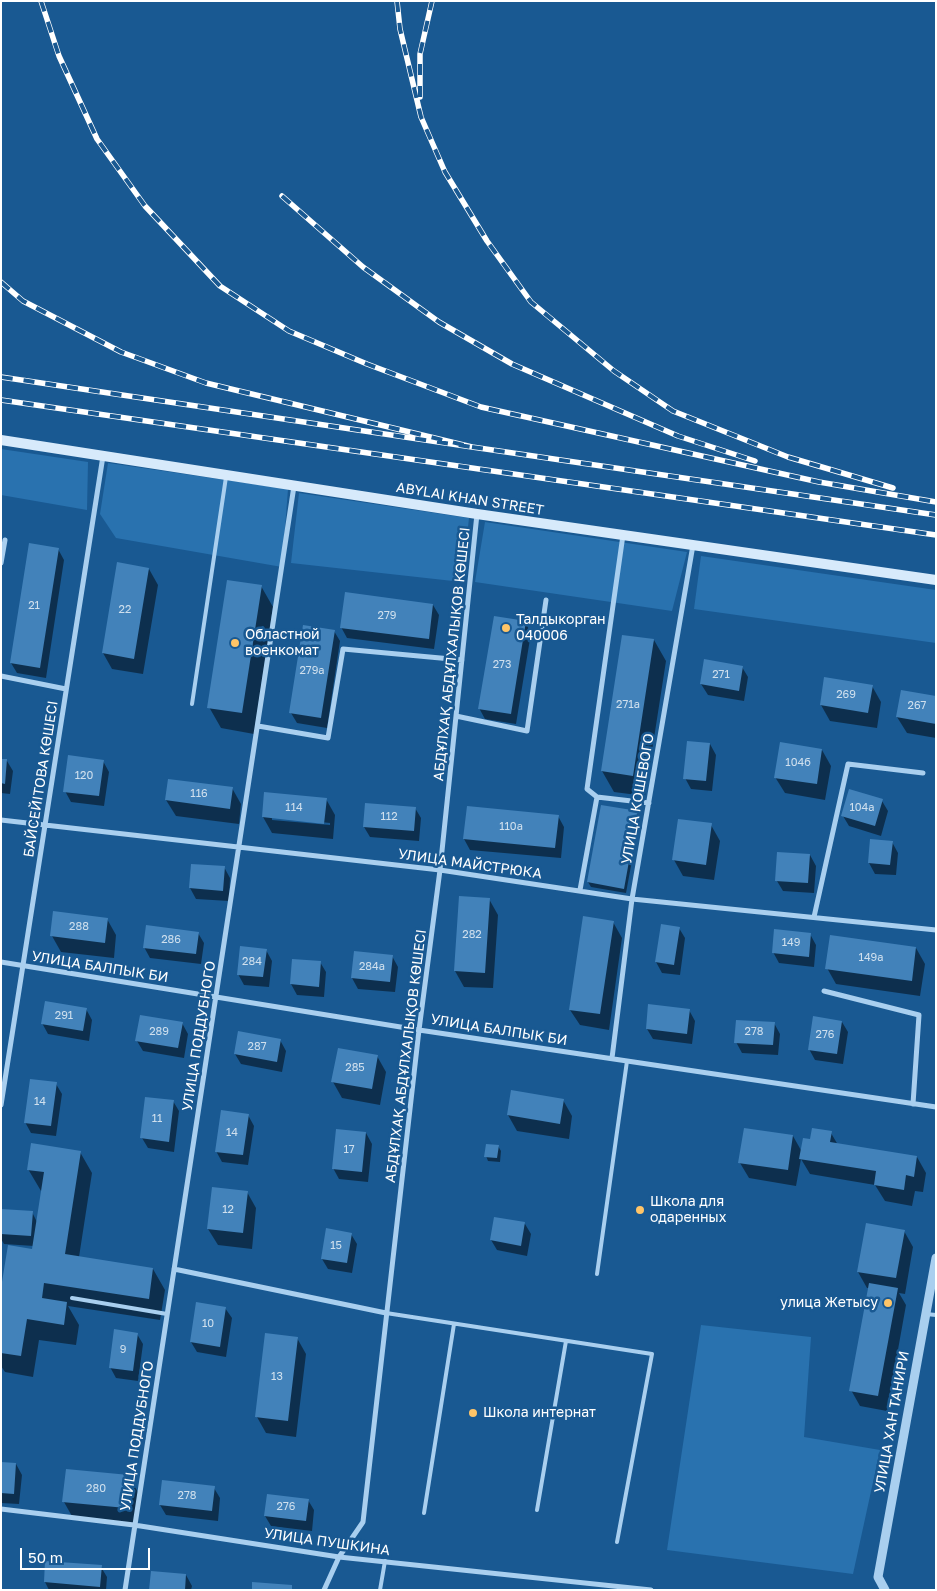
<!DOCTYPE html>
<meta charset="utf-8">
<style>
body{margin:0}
#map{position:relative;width:937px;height:1591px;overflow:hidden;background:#195992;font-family:"Golos Text",sans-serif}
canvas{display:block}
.frame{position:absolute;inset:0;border:2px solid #fff;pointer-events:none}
.scale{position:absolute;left:20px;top:1548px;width:130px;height:22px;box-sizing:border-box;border:2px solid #fff;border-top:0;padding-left:6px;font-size:15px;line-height:18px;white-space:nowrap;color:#fff;-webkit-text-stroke:4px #195992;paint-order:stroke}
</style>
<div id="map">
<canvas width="937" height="1591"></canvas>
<div class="frame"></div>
<div class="scale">50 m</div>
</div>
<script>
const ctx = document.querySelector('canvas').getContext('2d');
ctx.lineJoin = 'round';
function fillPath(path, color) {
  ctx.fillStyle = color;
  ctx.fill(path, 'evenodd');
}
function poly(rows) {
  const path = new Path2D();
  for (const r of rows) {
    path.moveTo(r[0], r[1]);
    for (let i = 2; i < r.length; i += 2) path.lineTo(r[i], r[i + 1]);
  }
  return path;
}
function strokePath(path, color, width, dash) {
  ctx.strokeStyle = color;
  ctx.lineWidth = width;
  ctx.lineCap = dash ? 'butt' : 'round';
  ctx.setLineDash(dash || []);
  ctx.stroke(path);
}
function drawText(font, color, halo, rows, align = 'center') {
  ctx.font = font + ' "Golos Text",sans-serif';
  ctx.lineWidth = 5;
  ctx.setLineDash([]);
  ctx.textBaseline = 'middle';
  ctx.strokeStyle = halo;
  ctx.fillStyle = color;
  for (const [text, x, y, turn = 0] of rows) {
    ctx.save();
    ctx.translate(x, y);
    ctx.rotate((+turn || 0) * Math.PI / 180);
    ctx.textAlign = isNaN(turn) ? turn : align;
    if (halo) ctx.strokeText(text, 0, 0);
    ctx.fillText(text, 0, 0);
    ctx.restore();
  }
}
const green = poly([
 [1,449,88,462,87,510,1,495],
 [108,463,288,489,282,567,116,538,100,514],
 [299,493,469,518,462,582,291,563],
 [485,522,687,552,672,611,475,582],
 [701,556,936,590,936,643,694,609],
 [701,1325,811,1337,804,1437,880,1450,853,1574,667,1550]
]);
const shadow = poly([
 [58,549,64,560,46,678,17,673,11,663],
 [149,569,158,585,143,674,112,669,103,653],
 [261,586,273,607,254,734,221,728,209,707],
 [433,605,439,615,434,649,347,638,341,627],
 [525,622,531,633,516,724,485,719,479,708],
 [334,631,340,641,327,728,297,723,291,713],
 [654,640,666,661,645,796,614,792,602,771],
 [742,667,748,677,744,701,708,695,701,684],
 [872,686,881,702,877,728,830,721,821,705],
 [936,697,936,738,907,733,897,717],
 [710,744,716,755,712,791,691,789,685,778],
 [822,750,831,766,825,800,785,793,775,777],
 [1,760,7,761,13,771,10,794,1,793],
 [103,761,109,772,104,806,71,802,65,791],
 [232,788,241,804,239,824,176,816,166,800],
 [326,799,335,815,333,839,272,833,263,817],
 [272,817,330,823,330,825,272,820],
 [882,801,888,811,881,836,849,826,843,816],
 [415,808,421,818,419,841,370,837,364,827],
 [637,812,640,817,626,893,591,887,588,882],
 [558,816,564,827,561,858,470,850,464,839],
 [711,825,720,841,714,880,683,876,674,860],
 [871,840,892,842,898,853,896,875,875,874,869,863],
 [810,855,816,866,814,893,783,891,777,881],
 [192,865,224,867,230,878,229,901,196,899,190,888],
 [489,899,498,915,493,988,464,987,455,971],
 [107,919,116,935,114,958,61,952,52,936],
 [613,922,622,938,609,1030,580,1025,570,1010],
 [679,928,685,938,680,975,662,973,656,962],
 [198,933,204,943,201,964,150,958,144,947],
 [810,934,816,945,814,967,779,963,773,952],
 [916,948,925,964,920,996,836,984,827,968],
 [266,950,272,961,269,987,244,985,238,974],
 [355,953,392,956,398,967,395,992,358,989,352,978],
 [293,960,320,962,326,972,324,997,297,995,291,984],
 [86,1009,92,1020,89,1041,48,1034,42,1023],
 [689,1010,695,1021,692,1044,653,1039,647,1029],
 [842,1022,848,1032,843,1064,815,1060,809,1049],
 [182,1023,188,1034,184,1058,143,1051,137,1041],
 [774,1023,780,1034,778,1055,742,1053,736,1042],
 [280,1040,286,1051,282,1072,241,1064,235,1054],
 [377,1056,386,1072,380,1105,342,1098,333,1082],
 [56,1084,62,1094,56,1136,31,1133,25,1122],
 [563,1100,572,1116,569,1139,517,1131,508,1115],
 [173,1101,179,1111,174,1152,148,1148,142,1138],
 [248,1115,254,1126,248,1165,222,1162,216,1151],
 [366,1133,372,1144,368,1182,339,1179,333,1168],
 [831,1133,838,1145,917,1157,926,1173,923,1192,915,1191,912,1206,885,1201,875,1185,810,1174,801,1159,796,1186,749,1178,740,1163,793,1136,802,1152],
 [498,1146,501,1151,500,1162,488,1161,486,1156],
 [80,1152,92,1173,79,1257,153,1269,165,1290,160,1320,68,1306,79,1325,76,1345,39,1340,33,1377,5,1372,1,1366,1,1296,33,1250,34,1246,4,1244,1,1239,1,1210,32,1212,37,1222,42,1191,41,1191,28,1169],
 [247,1192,256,1208,252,1249,218,1245,208,1229],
 [525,1224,531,1234,527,1256,497,1250,491,1240],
 [904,1231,913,1247,905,1294,899,1293,906,1305,887,1411,860,1406,851,1390,869,1288,867,1288,858,1272],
 [351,1234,357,1244,352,1273,328,1269,322,1259],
 [225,1308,232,1318,226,1357,197,1352,191,1342],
 [137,1334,143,1344,138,1381,116,1378,110,1367],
 [297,1338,306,1354,296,1437,266,1433,257,1417],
 [1,1463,16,1464,22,1475,19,1504,1,1503],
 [128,1476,138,1492,135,1524,73,1518,64,1502],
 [214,1488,220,1498,218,1521,166,1515,160,1505],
 [308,1500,314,1510,312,1531,271,1526,265,1516],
 [101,1567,107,1577,106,1590,49,1590,45,1582],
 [186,1575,192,1586,191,1590,151,1590]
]);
const building = poly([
 [29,543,59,548,40,668,10,663],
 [117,562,149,568,134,659,102,653],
 [227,580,262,585,242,713,207,708],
 [345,592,433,604,429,639,340,628],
 [494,616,526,621,511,714,478,709],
 [303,625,335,630,321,718,289,713],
 [622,635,654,639,633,776,601,771],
 [704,659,743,666,739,691,700,684],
 [824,677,873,685,868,713,820,705],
 [901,690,936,696,936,724,896,717],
 [687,741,710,743,706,781,683,779],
 [780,742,822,749,817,784,774,778],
 [68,755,104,760,99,796,63,792],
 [1,759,7,759,5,784,1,783],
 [168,779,233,787,230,809,165,800],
 [849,789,883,799,875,826,841,816],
 [264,792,327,798,324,824,262,817],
 [365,803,416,807,414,831,363,827],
 [601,805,638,811,624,889,587,882],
 [467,806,559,815,555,848,463,839],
 [678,819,712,823,706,865,672,860],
 [870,839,893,841,890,865,868,863],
 [777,852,810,854,808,883,775,881],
 [191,864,225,866,223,891,189,888],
 [459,896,490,898,485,973,454,971],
 [53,911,108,918,105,943,50,936],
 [583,916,614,921,600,1014,569,1010],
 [661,924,680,927,674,965,655,962],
 [146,925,199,932,196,954,143,948],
 [774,929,811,933,809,957,772,953],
 [830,935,916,947,912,981,825,969],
 [240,946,267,949,263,977,237,975],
 [354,951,393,955,390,982,351,978],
 [292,959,321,961,319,987,290,984],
 [45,1001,87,1008,83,1031,41,1024],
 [648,1004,690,1009,687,1034,646,1029],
 [140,1015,183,1022,178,1048,135,1041],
 [813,1016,842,1021,837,1054,808,1050],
 [736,1020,775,1022,773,1045,734,1043],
 [238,1031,281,1039,277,1062,234,1054],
 [338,1048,378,1055,372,1089,331,1082],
 [30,1079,57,1082,51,1126,24,1123],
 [511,1090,564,1099,560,1124,507,1115],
 [145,1097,174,1100,169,1142,140,1138],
 [221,1110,249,1114,243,1155,215,1152],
 [744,1128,793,1135,788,1170,738,1163],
 [812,1128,832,1131,830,1142,917,1156,914,1177,906,1175,904,1190,874,1185,876,1171,799,1159,803,1138,810,1139],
 [336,1129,366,1132,362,1172,332,1169],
 [31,1143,81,1151,65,1254,153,1268,149,1299,44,1283,42,1298,67,1302,64,1325,27,1319,21,1356,1,1353,1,1288,8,1245,32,1249,44,1172,27,1170],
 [486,1144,499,1145,497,1158,484,1157],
 [212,1187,248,1191,243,1233,207,1229],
 [1,1209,33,1211,31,1236,1,1234],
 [494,1217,525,1222,521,1246,490,1240],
 [866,1223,905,1230,896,1278,857,1272],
 [326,1228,352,1233,347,1263,321,1259],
 [869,1283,898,1288,878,1396,849,1391],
 [196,1302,226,1307,220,1347,190,1342],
 [114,1329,138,1333,133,1371,109,1368],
 [265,1333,298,1337,288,1421,255,1417],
 [1,1462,16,1463,14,1494,1,1493],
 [66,1469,129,1475,126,1508,62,1502],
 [162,1480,215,1486,212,1511,159,1505],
 [267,1494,309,1499,306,1521,264,1516],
 [45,1561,102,1565,100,1587,44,1582],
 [151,1571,186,1574,185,1590,149,1590],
 [252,1582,292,1585,292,1590,252,1590]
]);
const service = poly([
 [192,704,226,477],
 [597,1274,627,1061],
 [72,1298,167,1314],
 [386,1313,652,1354,617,1542],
 [926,1314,936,1315],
 [537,1510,566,1341],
 [424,1513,454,1324],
 [380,1590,385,1561]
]);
const minor = poly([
 [1,563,5,540],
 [1,676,66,689],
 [456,716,527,731,546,600],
 [258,726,328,738,343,649,462,660],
 [597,797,649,803],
 [1,820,440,870,632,899,936,930],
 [580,890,597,797,587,789,623,535],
 [814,917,848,764,923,773],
 [1,962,419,1030,936,1107],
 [824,991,919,1015,913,1104],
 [612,1058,632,899,693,545],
 [1,1105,103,456],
 [174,1269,386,1313],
 [1,1509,134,1525,339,1557,651,1590],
 [125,1590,294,486],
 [324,1590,339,1557,363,1522,419,1030,440,870,477,514]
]);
const tertiary = poly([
 [885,1590,878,1577,936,1258]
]);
const secondary = poly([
 [1,440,477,514,936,580]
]);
const rail = poly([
 [41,1,59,56,97,139,145,206,220,286,289,331,367,364,481,407,819,482,936,502],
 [397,1,400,29,421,117,445,172,487,241,531,302,614,371,673,411,788,457,893,488],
 [420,97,420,54,432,1],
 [282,196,363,267,439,322,512,364,678,436,755,461],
 [1,282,23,301,121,352,206,383,472,447,1,377],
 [1,400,936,535],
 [472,447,936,515]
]);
const markers = [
 [506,628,5,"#ffc568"],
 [235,643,5,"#ffc568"],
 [640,1210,5,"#ffc568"],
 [888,1303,5,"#ffc568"],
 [473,1413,5,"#ffc568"]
];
const numberNames = [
 ["21",34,606],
 ["22",125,610],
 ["279",387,616],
 ["273",502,665],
 ["279а",312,671],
 ["271",721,675],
 ["269",846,695],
 ["271a",628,705],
 ["267",917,706],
 ["104б",798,763],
 ["120",84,776],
 ["116",199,794],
 ["114",294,808],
 ["104а",862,808],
 ["112",389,817],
 ["110а",511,827],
 ["288",79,927],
 ["282",472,935],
 ["286",171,940],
 ["149",791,943],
 ["149а",871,958],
 ["284",252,962],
 ["284а",372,967],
 ["291",64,1016],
 ["289",159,1032],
 ["278",754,1032],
 ["276",825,1035],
 ["287",257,1047],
 ["285",355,1068],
 ["14",40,1102],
 ["11",157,1119],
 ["14",232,1133],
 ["17",349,1150],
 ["12",228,1210],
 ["15",336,1246],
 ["10",208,1324],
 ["9",123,1350],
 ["13",277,1377],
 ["280",96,1489],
 ["278",187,1496],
 ["276",286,1507]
];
const streetNames = [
 ["ABYLAI KHAN STREET",470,499,9],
 ["АБДҰЛХАҚ АБДҰЛХАЛЫҚОВ КӨШЕСІ",452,654,-84],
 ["БАЙСЕЙІТОВА КӨШЕСІ",41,779,-81],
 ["УЛИЦА КОШЕВОГО",638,799,-80],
 ["УЛИЦА МАЙСТРЮКА",470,864,8],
 ["УЛИЦА БАЛПЫК БИ",100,967,9],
 ["УЛИЦА БАЛПЫК БИ",499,1030,9],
 ["УЛИЦА ПОДДУБНОГО",199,1036,-81],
 ["АБДҰЛХАҚ АБДҰЛХАЛЫҚОВ КӨШЕСІ",406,1056,-83],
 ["УЛИЦА ХАН ТАНИРИ",892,1422,-80],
 ["УЛИЦА ПОДДУБНОГО",137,1436,-81],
 ["УЛИЦА ПУШКИНА",327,1542,8]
];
const poiNames = [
 ["Талдыкорган",516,620],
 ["040006",516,636],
 ["Областной",245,635],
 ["военкомат",245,651],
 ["Школа для",650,1202],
 ["одаренных",650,1218],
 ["улица Жетысу",878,1303,"right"],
 ["Школа интернат",483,1413]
];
fillPath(green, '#2972af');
fillPath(shadow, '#0007');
fillPath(building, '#4282ba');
strokePath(service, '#a9cfef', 4);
strokePath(minor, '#a9cfef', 5);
strokePath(tertiary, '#a9cfef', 9);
strokePath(secondary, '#d7eafb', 10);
strokePath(rail, '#fff', 5.5);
strokePath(rail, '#195992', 4, [11]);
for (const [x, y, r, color] of markers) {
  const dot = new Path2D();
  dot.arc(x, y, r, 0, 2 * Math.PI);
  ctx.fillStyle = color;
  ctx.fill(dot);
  strokePath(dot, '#195992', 2);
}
drawText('11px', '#d0e0ee', null, numberNames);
drawText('14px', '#fff', '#195992', streetNames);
drawText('14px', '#fff', '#195992', poiNames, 'left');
</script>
